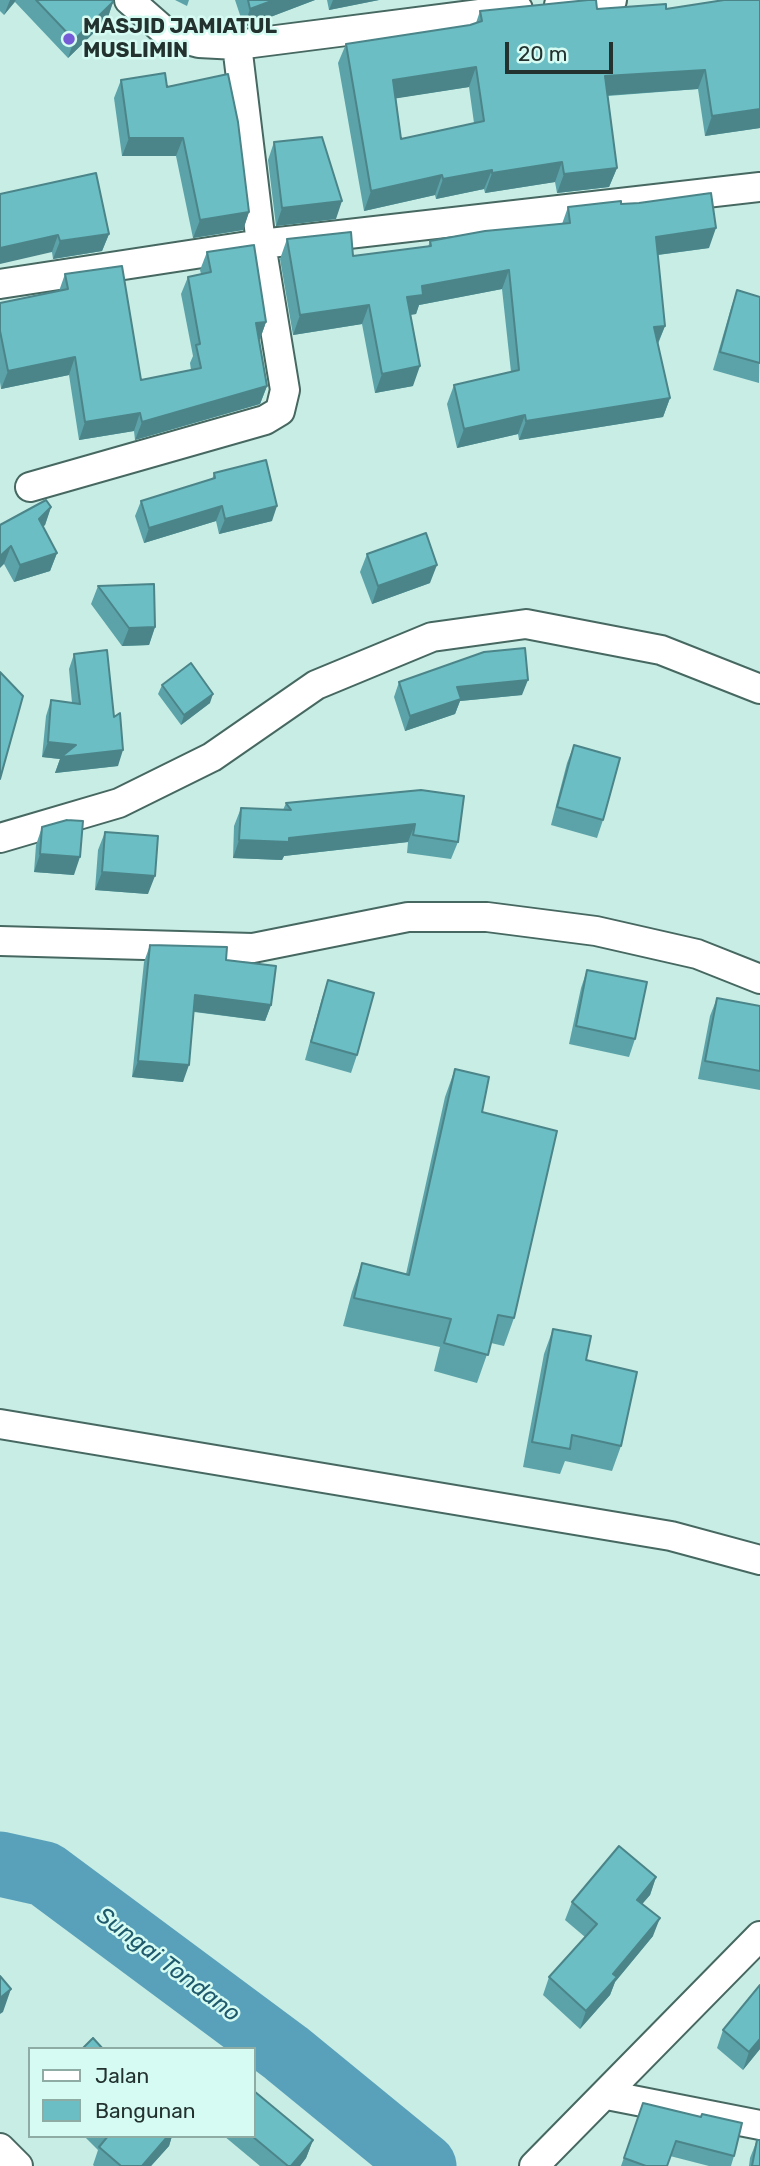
<!DOCTYPE html>
<style>
body{margin:0}
#map{position:relative;width:760px;height:2166px;overflow:hidden;background:#c8ede5;font-family:Rubik,sans-serif}
canvas{display:block}
.legend{position:absolute;left:28px;top:2047px;width:228px;height:91px;box-sizing:border-box;background:#d5fbf2;border:2px solid #8eaba4;margin:0;padding:9px 12px;list-style:none;font-size:21px;color:#23322f}
.legend li{display:flex;align-items:center;gap:14px;height:35px}
.legend b{width:35px;border:2px solid #8eaba4}
.scale{position:absolute;left:505px;top:42px;width:108px;height:32px;box-sizing:border-box;border:4px solid #23322f;border-top:0;padding-left:9px;font-size:21px;line-height:24px;white-space:nowrap;color:#23322f;-webkit-text-stroke:5px #d5fbf2;paint-order:stroke}
</style>
<div id="map">
<canvas width="760" height="2166"></canvas>
<ul class="legend">
<li><b style="height:9px;background:#fff"></b>Jalan</li>
<li><b style="height:19px;background:#6bbec4"></b>Bangunan</li>
</ul>
<div class="scale">20 m</div>
</div>
<script>
const ctx = document.querySelector('canvas').getContext('2d');
ctx.lineJoin = 'round';
function poly(rows) {
  const path = new Path2D();
  for (const r of rows) {
    path.moveTo(r[0], r[1]);
    for (let i = 2; i < r.length; i += 2) path.lineTo(r[i], r[i + 1]);
  }
  return path;
}
function strokePath(path, color, width, dash) {
  ctx.strokeStyle = color;
  ctx.lineWidth = width;
  ctx.lineCap = dash ? 'butt' : 'round';
  ctx.setLineDash(dash || []);
  ctx.stroke(path);
}
function fillPath(path, color) {
  ctx.fillStyle = color;
  ctx.fill(path, 'evenodd');
}
function drawText(font, color, halo, rows, align = 'center') {
  ctx.font = font + ' Rubik,sans-serif';
  ctx.lineWidth = 5;
  ctx.setLineDash([]);
  ctx.textBaseline = 'middle';
  ctx.strokeStyle = halo;
  ctx.fillStyle = color;
  for (const [text, x, y, turn = 0] of rows) {
    ctx.save();
    ctx.translate(x, y);
    ctx.rotate((+turn || 0) * Math.PI / 180);
    ctx.textAlign = isNaN(turn) ? turn : align;
    if (halo) ctx.strokeText(text, 0, 0);
    ctx.fillText(text, 0, 0);
    ctx.restore();
  }
}
const river = poly([
 [0,1864,45,1874,286,2053,424,2166]
]);
const minor = poly([
 [129,0,169,35,199,43,237,45,518,9],
 [559,5,612,0],
 [0,284,261,244,760,187],
 [30,487,265,420,280,411,285,390,261,244,237,45],
 [0,838,119,803,212,757,316,685,432,637,526,624,661,650,760,689],
 [0,941,253,948,408,917,487,917,596,931,697,954,760,979],
 [0,1424,671,1536,760,1560],
 [607,2095,760,2125],
 [0,2148,18,2166],
 [534,2166,760,1936]
]);
const wall = poly([
 [0,0,112,0,113,2,107,20,68,58,15,2,4,15,0,11],
 [175,0,189,0,187,6],
 [235,0,315,0,244,27],
 [327,0,379,0,329,10],
 [760,0,760,128,705,136,698,89,608,96,617,168,609,187,557,193,555,182,485,193,484,189,436,199,435,195,364,211,338,63,346,44,470,25,476,23,480,11,597,9,666,9],
 [469,87,474,123,401,139,396,98],
 [121,80,167,87,249,212,243,230,193,238,176,156,122,156,114,98],
 [274,142,336,219,276,226,268,160],
 [0,194,109,234,102,251,53,259,52,252],
 [621,204,709,248,658,255,665,326,658,344,670,398,663,417,519,440,518,434,457,448,447,404,454,385,511,372,502,289,419,305,416,314,410,315,413,386,375,393,362,324,293,335,280,259,287,239,353,256,428,247,430,241,562,224,568,207],
 [207,252,266,322,260,339,259,340,267,386,260,404,135,440,134,431,79,440,69,375,1,389,0,382,0,303,59,291,65,274,141,380,191,370,190,363,193,356,181,294,188,277,201,274,200,270],
 [737,290,760,297,759,383,713,370,731,308],
 [214,473,272,521,219,534,216,521,144,543,135,516,141,501,212,480],
 [51,507,45,525,43,526,57,553,50,571,14,582,4,564,0,525],
 [367,554,430,583,372,604,360,572],
 [98,586,155,627,149,645,122,646,91,604],
 [74,654,114,717,118,766,55,773,60,759,42,757,46,716,51,700,72,703,69,669],
 [399,682,522,695,460,701,455,714,405,731,394,697],
 [162,685,210,703,181,725,158,694],
 [574,745,603,820,597,838,551,825,567,763],
 [421,790,458,842,451,859,407,853,408,842,284,856,282,860,233,858,234,826,241,808,283,810,286,803],
 [42,827,74,875,34,872,36,845],
 [105,832,148,894,95,890,98,850],
 [150,945,226,960,271,1005,265,1021,194,1012,183,1082,132,1077,144,962],
 [587,970,635,1039,629,1057,569,1044,581,988],
 [328,980,357,1055,351,1073,305,1060,322,998],
 [717,998,760,1006,760,1090,698,1079,710,1016],
 [455,1069,482,1112,514,1318,504,1346,491,1343,477,1383,434,1371,440,1347,343,1326,352,1292,362,1263,406,1274,445,1097],
 [553,1329,586,1360,621,1446,612,1471,565,1461,560,1474,523,1467,544,1354],
 [656,1877,650,1895,642,1904,653,1936,615,1982,610,1995,580,2029,543,1995,549,1977,585,1937,565,1920,572,1902],
 [760,1985,760,2049,743,2070,717,2048,723,2030],
 [643,2103,734,2156,731,2166,709,2166,670,2156,667,2166,621,2166],
 [84,2136,172,2136,169,2146,151,2166,94,2166,93,2165,98,2150],
 [224,2136,254,2136,313,2140,306,2158,300,2166,260,2166],
 [757,2140,760,2166,749,2166,750,2158]
]);
const shadedWall = poly([
 [10,0,16,0,4,15],
 [274,0,315,0,244,27,250,9],
 [333,0,379,0,329,10],
 [113,2,107,20,68,58,74,40],
 [476,67,469,87,386,100,393,80],
 [705,70,698,89,598,96,605,76],
 [760,109,760,128,705,136,712,116],
 [129,138,183,138,176,156,122,156],
 [562,162,555,182,485,193,492,173],
 [617,168,609,187,557,193,564,174],
 [492,170,484,189,436,199,443,179],
 [442,175,435,195,364,211,371,191],
 [342,201,336,219,276,226,282,208],
 [249,212,243,230,193,238,200,220],
 [716,228,709,248,649,256,656,237],
 [109,234,102,251,53,259,60,241],
 [58,235,52,252,0,264,0,248],
 [509,270,502,289,419,305,416,314,400,316,407,297,422,286],
 [369,305,362,324,293,335,300,315],
 [266,322,260,339,249,341,256,323],
 [665,326,657,345,654,327],
 [75,357,69,375,1,389,8,371],
 [420,366,413,386,375,393,382,374],
 [267,386,260,404,135,440,142,422],
 [670,398,663,417,519,440,526,421],
 [140,413,134,431,79,440,85,422],
 [525,415,518,434,457,448,464,429],
 [222,506,216,521,144,543,149,528],
 [277,506,272,521,219,534,225,519],
 [51,507,45,525,32,537,39,519],
 [11,546,4,564,0,568,0,556],
 [57,553,50,571,14,582,20,565],
 [437,565,430,583,372,604,378,586],
 [155,627,149,645,122,646,129,628],
 [528,680,522,695,460,701,455,714,405,731,410,716,457,687],
 [213,694,210,703,181,725,184,715],
 [48,742,123,750,118,766,55,773,60,759,42,757],
 [415,824,408,842,284,856,282,860,233,858,239,840,289,838],
 [40,854,80,857,74,875,34,872],
 [102,872,155,876,148,894,95,890],
 [195,995,271,1005,265,1021,190,1011],
 [138,1061,189,1065,183,1082,132,1077],
 [656,1877,650,1895,631,1917,637,1900],
 [660,1918,653,1936,615,1982,610,1995,580,2029,586,2011,613,1974],
 [11,1989,3,2012,0,2014,0,1998],
 [760,2039,760,2049,743,2070,749,2052],
 [168,2136,172,2136,169,2146,151,2166,142,2166],
 [313,2140,306,2158,300,2166,291,2166]
]);
const building = poly([
 [36,0,112,0,113,2,74,40,36,0],
 [248,0,274,0,250,9,248,0],
 [588,0,596,0,597,9,666,4,666,9,724,0,760,0,760,109,712,116,705,70,605,76,617,168,564,174,562,162,492,173,492,170,443,179,442,175,371,191,346,44,470,25,482,21,480,11,588,0],
 [476,67,484,121,401,139,393,80,476,67],
 [165,73,167,87,228,74,238,122,249,212,200,220,183,138,129,138,121,80,165,73],
 [322,137,342,201,282,208,274,142,322,137],
 [96,173,109,234,60,241,58,235,0,248,0,194,96,173],
 [711,193,716,228,656,237,665,326,654,327,670,398,526,421,525,415,464,429,454,385,519,370,509,270,422,286,423,295,407,297,420,366,382,374,369,305,300,315,287,239,351,232,353,256,431,246,430,241,485,231,570,223,568,207,621,201,621,204,639,203,711,193],
 [254,245,266,322,256,323,267,386,142,422,140,413,85,422,75,357,8,371,0,331,0,303,68,289,65,274,122,266,141,380,201,368,196,345,200,344,188,277,211,272,207,252,254,245],
 [737,290,760,297,760,363,720,352,737,290],
 [266,460,277,506,225,519,222,506,149,528,141,501,215,478,214,473,266,460],
 [46,500,51,507,39,519,57,553,20,565,11,546,0,556,0,525,46,500],
 [426,533,437,565,378,586,367,554,426,533],
 [154,584,155,627,129,628,98,586,154,584],
 [525,648,528,680,457,687,461,699,410,716,399,682,484,652,525,648],
 [107,650,114,717,120,713,123,750,61,757,76,745,48,742,51,700,80,704,74,654,107,650],
 [191,663,213,694,184,715,162,685,191,663],
 [0,672,23,696,0,779,0,672],
 [574,745,620,758,603,820,557,807,574,745],
 [421,790,464,796,458,842,413,835,415,824,289,838,289,842,239,840,241,808,291,810,286,803,421,790],
 [67,820,83,821,80,857,40,854,42,827,67,820],
 [105,832,158,836,155,876,102,872,105,832],
 [150,945,227,947,226,960,276,966,271,1005,195,995,189,1065,138,1061,150,945],
 [587,970,647,982,635,1039,576,1026,587,970],
 [328,980,374,993,357,1055,311,1042,328,980],
 [717,998,760,1006,760,1071,705,1061,717,998],
 [455,1069,489,1077,482,1112,557,1131,514,1318,498,1315,488,1355,444,1343,451,1319,354,1298,362,1263,409,1275,455,1069],
 [553,1329,591,1336,586,1360,637,1372,621,1446,572,1435,570,1449,532,1442,553,1329],
 [619,1846,656,1877,637,1900,660,1918,613,1974,617,1977,586,2011,549,1977,597,1924,572,1902,619,1846],
 [0,1976,11,1989,0,1998,0,1976],
 [760,1985,760,2039,749,2052,723,2030,760,1985],
 [93,2038,103,2049,82,2049,93,2038],
 [254,2091,313,2140,291,2166,288,2166,252,2136,254,2136,254,2091],
 [643,2103,701,2117,702,2114,742,2123,734,2156,676,2141,667,2166,646,2166,624,2158,643,2103],
 [108,2136,168,2136,142,2166,121,2166,99,2147,108,2136],
 [757,2140,760,2140,760,2166,752,2166,757,2140]
]);
const markers = [
 [69,39,7,"#755bd6"]
];
const poiNames = [
 ["MASJID JAMIATUL",83,27],
 ["MUSLIMIN",83,51]
];
const waterNames = [
 ["Sungai Tondano",168,1965,37]
];
strokePath(river, '#59a1bb', 65);
strokePath(minor, '#466861', 32);
strokePath(minor, '#fff', 28);
fillPath(wall, '#5ca3a9');
fillPath(shadedWall, '#4b8589');
fillPath(building, '#6bbec4');
strokePath(building, '#4b8589', 2);
for (const [x, y, r, color] of markers) {
  const dot = new Path2D();
  dot.arc(x, y, r, 0, 2 * Math.PI);
  ctx.fillStyle = color;
  ctx.fill(dot);
  strokePath(dot, '#d5fbf2', 2.5);
}
drawText('bold 21px', '#23322f', '#d5fbf2', poiNames, 'left');
drawText('italic 23px', '#1f596c', '#d5fbf2', waterNames);
</script>
